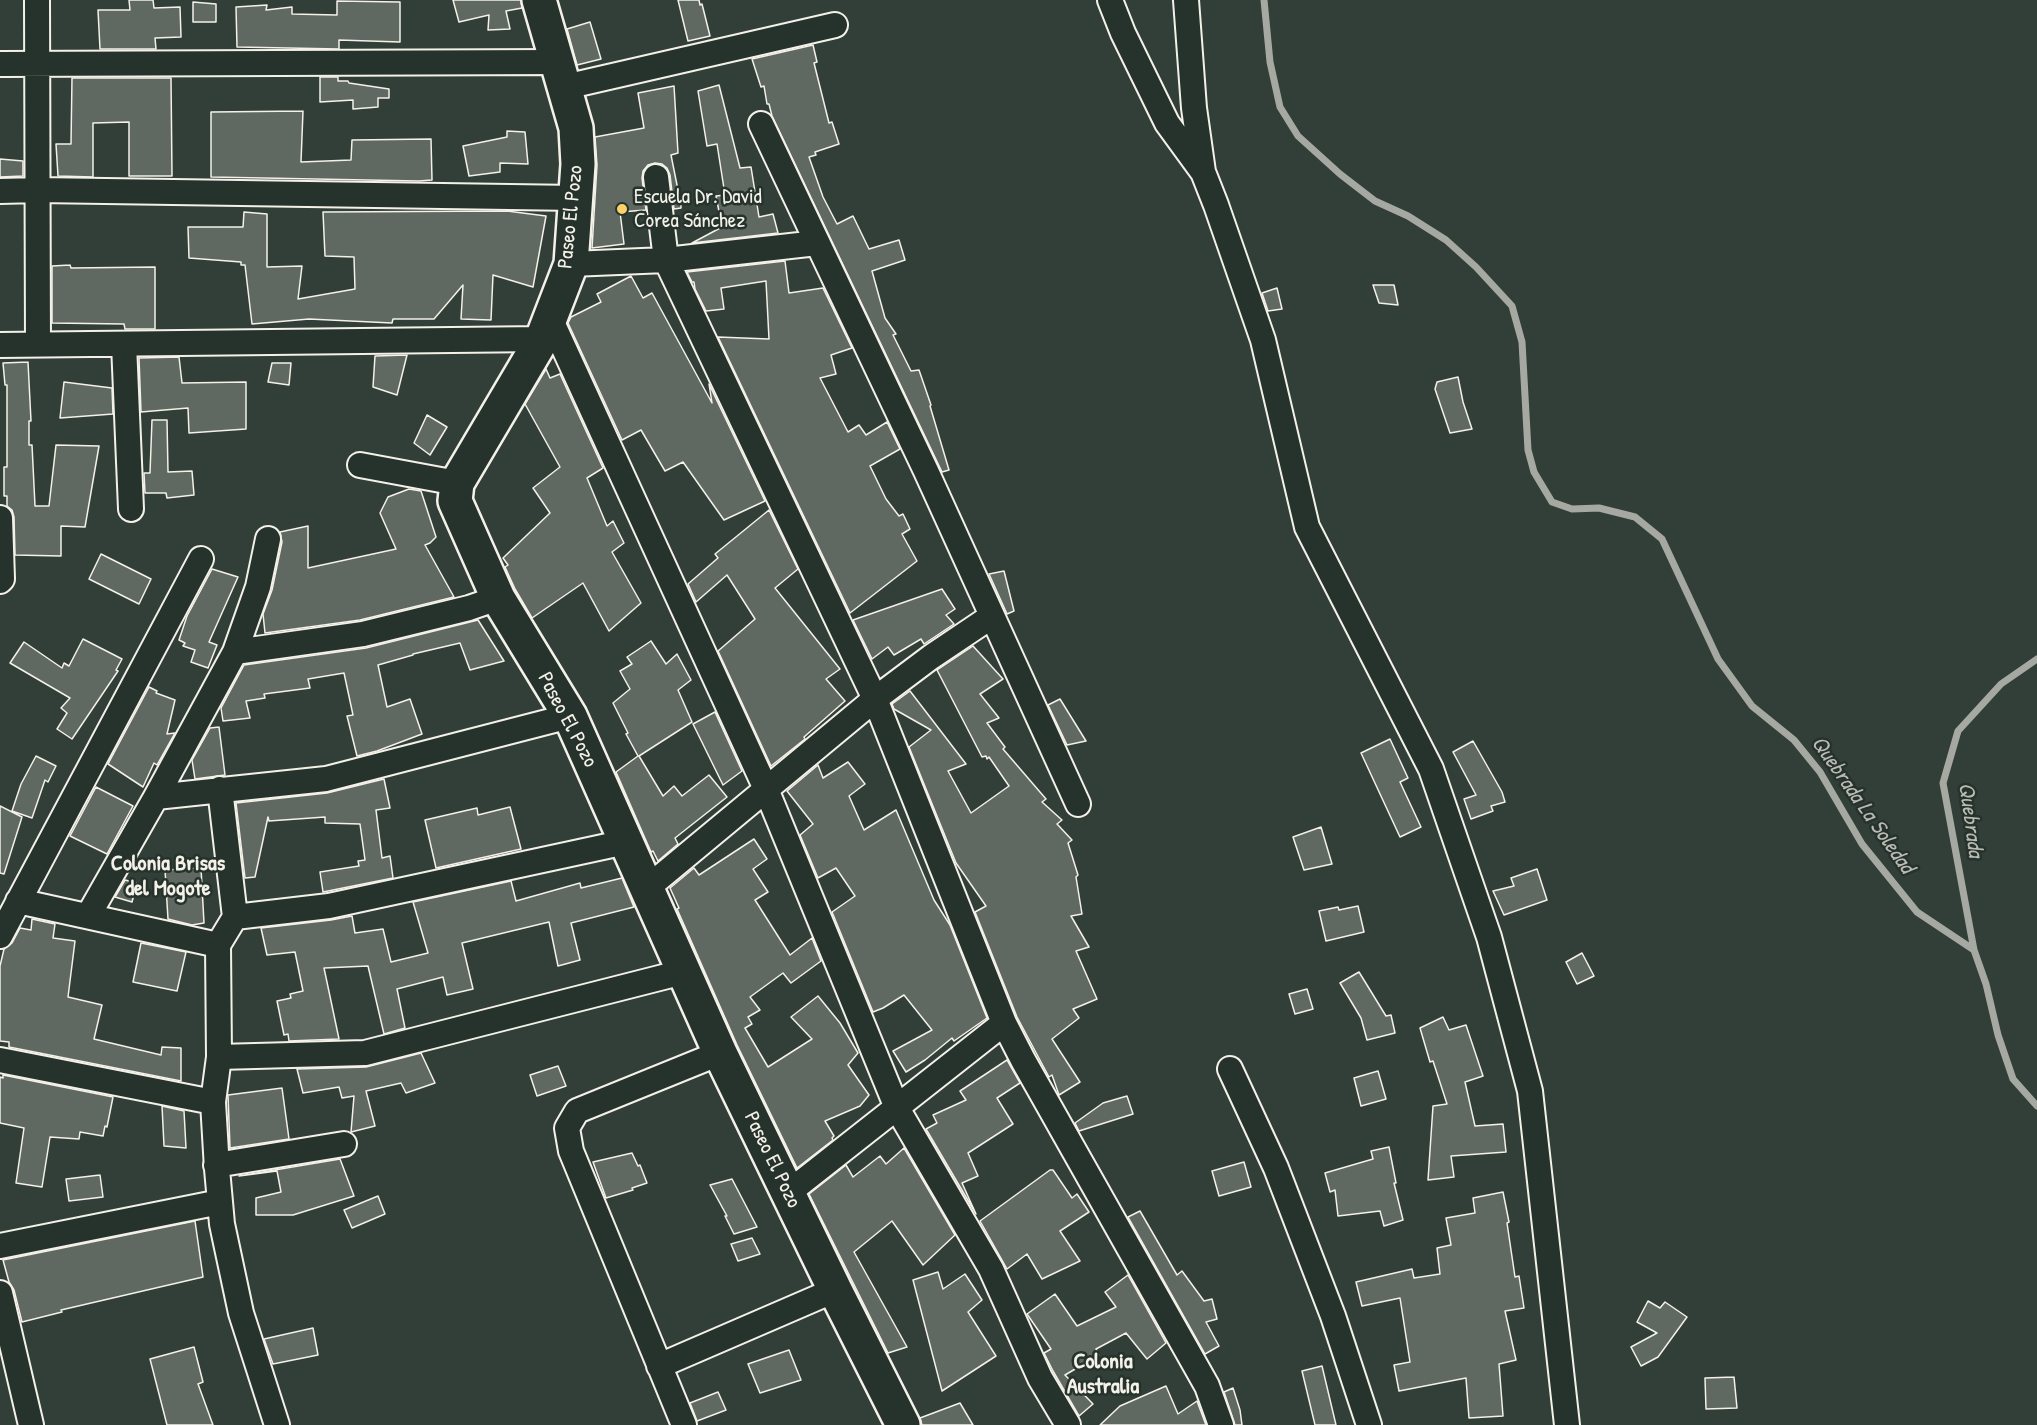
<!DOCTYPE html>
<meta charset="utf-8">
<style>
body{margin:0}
canvas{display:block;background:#323e38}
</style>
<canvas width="2037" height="1425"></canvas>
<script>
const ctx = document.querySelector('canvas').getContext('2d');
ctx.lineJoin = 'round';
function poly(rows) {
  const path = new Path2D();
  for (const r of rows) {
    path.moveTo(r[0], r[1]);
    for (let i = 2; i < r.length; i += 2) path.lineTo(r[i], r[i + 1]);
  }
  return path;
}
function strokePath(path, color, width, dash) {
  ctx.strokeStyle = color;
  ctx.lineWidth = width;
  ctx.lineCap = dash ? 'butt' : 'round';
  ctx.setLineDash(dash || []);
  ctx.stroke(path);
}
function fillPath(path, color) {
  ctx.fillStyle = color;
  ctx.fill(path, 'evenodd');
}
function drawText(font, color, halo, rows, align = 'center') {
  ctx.font = font + ' "Patrick Hand",sans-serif';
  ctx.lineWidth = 5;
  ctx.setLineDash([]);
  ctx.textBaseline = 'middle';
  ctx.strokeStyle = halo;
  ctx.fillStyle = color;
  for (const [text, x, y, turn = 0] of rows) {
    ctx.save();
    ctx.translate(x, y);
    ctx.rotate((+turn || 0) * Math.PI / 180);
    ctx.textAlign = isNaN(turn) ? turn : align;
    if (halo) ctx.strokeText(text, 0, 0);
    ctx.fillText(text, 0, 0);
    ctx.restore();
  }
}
const stream = poly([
 [1264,0,1270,62,1280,107,1298,136,1340,174,1375,201,1408,216,1446,240,1476,267,1512,306,1522,342,1528,450,1534,472,1552,502,1572,509,1599,508,1635,517,1662,539,1718,659,1752,706,1794,740,1820,772,1862,844,1917,912,1974,950],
 [2037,659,2001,684,1958,731,1943,783,1974,950,1986,984,1998,1035,2013,1079,2037,1106]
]);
const building = poly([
 [129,0,153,0,154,8,180,7,181,37,155,38,156,49,100,49,98,10,130,10,129,0],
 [453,0,521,0,522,8,506,11,510,29,488,30,489,15,459,22,453,0],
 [678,0,699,0,700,5,702,4,710,36,688,41,678,0],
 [337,1,400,2,400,42,339,40,339,49,237,47,236,7,267,5,266,10,292,7,292,14,337,15,337,1],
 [193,2,216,4,216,22,193,22,193,2],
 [590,22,601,59,577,65,567,29,590,22],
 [813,45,817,62,814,63,829,123,832,122,839,144,815,152,816,155,809,157,823,197,837,224,853,216,869,249,899,240,905,260,872,271,885,318,896,334,893,335,911,371,919,370,931,405,930,406,949,470,942,472,772,116,769,104,767,104,764,86,761,87,752,59,813,45],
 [320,77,338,77,338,81,348,81,349,83,389,89,389,98,378,98,378,107,353,109,353,100,320,102,320,77],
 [72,78,171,78,172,176,129,176,129,122,93,123,93,177,58,176,56,144,71,144,72,78],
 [719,85,740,168,751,167,759,217,773,214,778,233,692,243,722,227,716,196,725,195,717,144,707,146,698,91,719,85],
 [674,86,678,153,671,155,678,190,680,190,681,208,674,209,670,175,667,168,662,164,655,163,648,165,643,171,642,178,646,210,620,212,624,244,592,248,597,165,595,137,644,128,638,93,674,86],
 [303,111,301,162,351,160,352,140,431,139,432,180,419,181,211,177,211,112,303,111],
 [507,131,525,132,528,164,500,163,500,172,469,176,463,146,507,137,507,131],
 [0,159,23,161,23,176,0,177,0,159],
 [507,211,546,216,533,287,493,275,491,320,461,319,463,285,434,319,393,319,392,323,309,319,252,324,245,265,241,265,241,262,189,258,188,227,243,227,244,212,267,214,267,267,302,266,298,299,355,289,354,257,325,256,323,212,507,211],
 [785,261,789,293,823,288,852,348,831,355,836,374,820,378,848,432,859,425,866,435,887,422,900,449,870,466,886,499,899,516,903,514,910,529,902,534,917,561,850,613,718,337,769,339,766,281,721,288,724,309,706,311,695,289,694,282,692,282,687,272,785,261],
 [70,265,71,268,155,267,155,329,125,329,124,324,52,323,52,266,70,265],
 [631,276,643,298,652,293,712,403,709,384,765,501,724,520,683,462,665,471,641,430,622,440,568,323,571,317,601,302,597,294,631,276],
 [1373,285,1394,285,1398,305,1379,303,1373,285],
 [1277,288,1282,309,1268,311,1262,293,1277,288],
 [407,355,397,395,373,387,375,356,407,355],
 [179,357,182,383,246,382,246,429,189,433,188,408,141,412,139,358,179,357],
 [28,362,31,421,29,421,29,445,32,445,35,506,49,506,56,445,99,446,85,527,61,526,61,556,15,555,14,517,12,510,7,506,7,496,4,496,4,467,7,467,7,385,5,385,3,363,28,362],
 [272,363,291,363,289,385,268,382,272,363],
 [546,369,550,378,560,374,603,468,587,478,607,526,613,521,624,543,612,552,641,603,609,631,583,583,532,618,515,589,505,567,508,565,503,558,550,513,533,488,560,467,525,404,546,369],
 [1458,377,1463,402,1472,429,1450,433,1435,389,1437,382,1458,377],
 [64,382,112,388,113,414,60,418,64,382],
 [427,415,447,427,430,455,414,443,427,415],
 [152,420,167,420,168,472,192,471,194,495,167,498,166,493,145,493,144,473,150,473,152,420],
 [409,489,421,491,436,537,430,543,425,545,454,597,360,620,265,633,263,614,272,590,282,542,280,532,308,526,308,568,396,549,380,513,388,497,409,489],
 [769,510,798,569,775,588,840,669,826,679,845,701,804,737,805,739,771,766,718,651,755,619,727,575,696,602,688,584,718,558,715,554,769,510],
 [101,554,151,579,139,604,89,579,101,554],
 [212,569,238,577,209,642,217,645,208,668,191,662,195,650,183,646,185,643,179,640,187,616,212,569],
 [1004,571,1014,611,1007,614,989,574,1004,571],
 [942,589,955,609,946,615,954,624,924,644,921,639,894,655,888,647,872,659,853,620,942,589],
 [478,620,504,661,470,670,460,643,413,654,413,655,378,665,387,707,410,699,422,734,377,751,357,756,347,716,353,715,344,673,308,679,310,688,264,694,265,698,246,701,250,718,223,721,221,708,244,665,366,648,478,620],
 [83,639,122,659,116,670,118,671,72,739,57,729,67,713,61,708,70,698,10,663,24,642,62,668,64,663,69,666,83,639],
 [651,641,666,664,677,654,691,680,678,690,692,722,639,756,663,796,674,786,682,796,709,775,727,797,675,838,678,844,658,861,653,851,651,852,616,772,638,756,626,734,628,733,613,703,630,689,620,671,632,664,627,657,651,641],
 [973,646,1003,679,980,694,999,718,987,723,1005,747,1003,749,1046,799,1042,802,1062,820,1057,824,1072,840,1068,843,1078,875,1076,877,1082,914,1071,916,1089,947,1076,951,1097,999,1073,1009,1079,1018,1052,1039,1080,1082,1059,1095,1052,1075,1049,1077,1017,1017,975,912,986,906,956,863,909,747,931,730,894,709,892,704,910,691,966,764,948,771,971,813,1009,786,989,757,987,759,986,756,982,757,937,670,973,646],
 [149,687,157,691,156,693,175,700,167,734,175,733,157,765,154,763,143,787,108,764,149,687],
 [1060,699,1086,741,1067,745,1048,705,1060,699],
 [715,712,742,771,723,785,693,724,715,712],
 [219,727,225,775,195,779,192,760,210,728,219,727],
 [1390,739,1408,778,1400,782,1421,827,1400,837,1361,753,1390,739],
 [1473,741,1502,792,1505,802,1491,806,1493,811,1471,819,1464,799,1476,795,1453,752,1473,741],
 [36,756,56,766,48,782,45,780,32,818,12,811,21,784,36,756],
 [848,762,865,784,849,796,864,830,896,810,934,900,950,925,987,1018,954,1041,952,1038,925,1060,906,1072,893,1051,932,1030,904,995,883,1008,873,1012,832,912,855,896,836,868,818,878,800,835,813,824,787,791,818,765,823,778,848,762],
 [384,779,390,808,376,810,382,858,390,856,393,878,323,892,320,872,359,866,358,861,365,860,360,824,325,823,325,817,269,821,268,817,255,877,245,878,236,803,327,793,384,779],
 [96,787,133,806,107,854,70,836,96,787],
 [0,806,22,817,4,874,0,873,0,806],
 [510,807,521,849,436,868,425,820,477,808,478,815,510,807],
 [1321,827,1332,864,1304,870,1293,837,1321,827],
 [754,839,767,859,753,869,768,892,755,900,790,955,812,938,821,961,791,983,783,973,750,997,760,1010,748,1017,752,1024,745,1028,768,1067,812,1039,791,1017,818,996,840,1023,858,1053,848,1065,869,1095,860,1106,825,1121,834,1136,832,1138,833,1140,797,1168,737,1045,677,909,679,908,670,888,694,868,699,875,754,839],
 [201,868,204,923,192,925,168,919,165,870,201,868],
 [1537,869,1547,900,1504,915,1493,891,1514,886,1511,878,1537,869],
 [622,878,634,907,571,923,580,960,558,966,549,922,462,943,473,989,447,995,443,977,397,989,405,1028,384,1034,368,966,324,968,339,1039,289,1041,288,1034,284,1035,277,1001,291,998,290,994,303,991,295,952,267,955,261,928,331,920,352,916,355,933,383,929,391,962,428,953,413,902,511,881,516,901,580,883,581,888,622,878],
 [125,880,137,883,132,902,115,897,125,880],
 [1358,906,1364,932,1326,941,1319,911,1338,907,1339,910,1358,906],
 [32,919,55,924,53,938,75,941,68,997,102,1005,94,1039,161,1055,162,1047,181,1048,181,1081,9,1047,9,1042,0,1041,0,966,4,949,12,943,20,928,31,930,32,919],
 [141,943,186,952,177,991,133,982,141,943],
 [1582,953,1594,976,1577,984,1566,962,1582,953],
 [1359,972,1386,1016,1391,1015,1395,1033,1367,1040,1361,1018,1340,983,1359,972],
 [1307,989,1313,1009,1295,1014,1289,994,1307,989],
 [1443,1017,1449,1030,1466,1025,1483,1076,1465,1082,1475,1126,1503,1124,1506,1152,1451,1156,1454,1177,1428,1180,1433,1106,1447,1104,1433,1061,1430,1062,1420,1028,1443,1017],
 [421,1053,435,1083,406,1093,401,1083,366,1091,375,1126,351,1132,354,1096,342,1098,339,1087,303,1093,297,1069,366,1067,421,1053],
 [1007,1060,1020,1083,997,1098,1013,1124,968,1153,978,1176,962,1183,976,1214,926,1129,937,1123,933,1115,966,1100,960,1091,1007,1060],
 [558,1066,566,1086,537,1096,530,1075,558,1066],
 [1378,1071,1386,1099,1361,1106,1354,1078,1378,1071],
 [3,1075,113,1097,107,1127,105,1126,103,1136,80,1132,79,1139,50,1137,42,1187,16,1183,24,1128,0,1123,0,1077,3,1078,3,1075],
 [282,1088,289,1139,230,1148,228,1095,282,1088],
 [1127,1096,1133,1114,1079,1131,1075,1123,1103,1103,1127,1096],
 [162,1106,184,1111,186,1148,164,1146,162,1106],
 [1389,1147,1396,1183,1394,1183,1403,1220,1384,1226,1380,1211,1338,1216,1335,1190,1330,1192,1325,1173,1373,1159,1371,1151,1389,1147],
 [904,1148,955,1235,923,1265,892,1221,854,1252,907,1347,888,1353,809,1194,846,1165,853,1177,880,1156,886,1164,904,1148],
 [632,1153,638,1166,640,1165,647,1183,632,1188,633,1190,606,1198,593,1162,632,1153],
 [340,1159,354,1196,293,1215,256,1215,256,1198,281,1192,277,1171,239,1176,340,1159],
 [1244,1162,1251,1187,1219,1196,1212,1171,1244,1162],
 [1050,1170,1053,1170,1072,1198,1077,1194,1089,1212,1060,1231,1080,1261,1042,1279,1027,1254,1007,1269,980,1221,1050,1170],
 [100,1175,103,1197,69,1201,66,1179,100,1175],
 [732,1179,757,1227,734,1234,725,1216,727,1216,710,1185,732,1179],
 [1503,1192,1509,1222,1507,1223,1515,1277,1519,1276,1524,1308,1505,1311,1516,1360,1499,1364,1503,1416,1469,1418,1466,1378,1399,1391,1394,1365,1410,1362,1400,1298,1362,1306,1356,1282,1412,1269,1414,1278,1440,1274,1437,1248,1451,1245,1446,1218,1475,1213,1473,1198,1503,1192],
 [378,1196,385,1214,352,1228,344,1210,378,1196],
 [1140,1211,1177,1275,1182,1271,1204,1301,1212,1299,1217,1319,1206,1322,1219,1346,1205,1354,1128,1217,1140,1211],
 [195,1221,203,1277,61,1310,62,1312,22,1322,14,1290,9,1282,3,1260,195,1221],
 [752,1238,760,1254,738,1261,731,1244,752,1238],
 [938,1272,943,1289,965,1274,982,1300,968,1312,996,1356,942,1391,913,1280,938,1272],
 [1128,1275,1166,1343,1147,1359,1126,1333,1096,1349,1099,1355,1065,1375,1093,1404,1079,1416,1053,1371,1044,1353,1051,1349,1027,1314,1055,1294,1077,1326,1116,1307,1105,1292,1128,1275],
 [1648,1301,1660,1308,1665,1302,1687,1317,1658,1357,1641,1366,1631,1347,1657,1333,1637,1322,1648,1301],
 [313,1328,318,1355,273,1364,264,1339,313,1328],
 [194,1347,203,1382,198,1384,213,1425,167,1425,150,1359,194,1347],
 [789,1350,801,1380,760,1393,748,1364,789,1350],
 [1322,1366,1336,1425,1315,1425,1302,1371,1322,1366],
 [1734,1377,1737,1408,1706,1409,1705,1378,1734,1377],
 [1166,1386,1178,1414,1197,1401,1206,1425,1100,1425,1120,1406,1166,1386],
 [1233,1388,1240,1410,1242,1425,1235,1425,1224,1392,1233,1388],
 [718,1392,726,1410,697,1421,690,1403,718,1392],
 [960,1403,973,1425,922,1425,920,1418,960,1403]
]);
const street = poly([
 [37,0,38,344],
 [1110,0,1123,33,1167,123,1202,171],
 [1186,0,1194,108,1203,172,1216,205,1263,340,1307,527,1431,769,1489,937,1530,1091,1567,1425],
 [0,64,557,62],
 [565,87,835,25],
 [761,124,926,471,1078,804],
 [656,177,666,260,875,699,1004,1023,1023,1060,1207,1386,1221,1425],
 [0,191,38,190,577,198],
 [571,264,666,260,817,243],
 [551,320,766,789,897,1108,991,1269,1040,1378,1068,1425],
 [124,344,131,509],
 [0,345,542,339],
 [360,465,457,483],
 [0,518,2,579,0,581],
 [235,652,363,634,469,608,498,598],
 [220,789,235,917,218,945,219,1057,213,1102,217,1169,222,1224,241,1313,277,1425],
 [156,797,326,779,570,716],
 [646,889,875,699,931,657,992,616],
 [18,901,218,945],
 [88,916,156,797,235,652,258,587,268,539],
 [235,917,329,906,626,842],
 [0,936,201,559],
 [219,1057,365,1053,683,972],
 [0,1060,213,1102],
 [1230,1069,1276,1168,1333,1316,1369,1425],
 [216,1165,344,1144],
 [788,1193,1004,1023],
 [0,1246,220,1202],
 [0,1293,31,1425],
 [659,1366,835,1290],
 [684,1425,571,1151,567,1128,577,1111,720,1053]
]);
const secondary = poly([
 [539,0,576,128,578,164,571,264,542,339,457,483,455,501,498,598,570,716,720,1053,835,1290,903,1425]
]);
const markers = [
 [622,209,6,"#ffd166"]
];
const poiNames = [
 ["Escuela Dr. David",634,197],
 ["Corea Sánchez",634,221]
];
const streetNames = [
 ["Paseo El Pozo",571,217,-84],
 ["Paseo El Pozo",567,720,62],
 ["Paseo El Pozo",772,1160,64]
];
const waterNames = [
 ["Quebrada La Soledad",1862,805,55],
 ["Quebrada",1970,820,82]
];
const neighbourhoodNames = [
 ["Colonia Brisas",168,864],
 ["del Mogote",168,889],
 ["Colonia",1103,1362],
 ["Australia",1103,1387]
];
strokePath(stream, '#a6a9a1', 7);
fillPath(building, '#5f6861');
strokePath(building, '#f4f1e8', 1.5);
strokePath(street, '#f4f1e8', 28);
strokePath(secondary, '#f4f1e8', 38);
strokePath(street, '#26332d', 24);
strokePath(secondary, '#26332d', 33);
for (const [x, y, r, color] of markers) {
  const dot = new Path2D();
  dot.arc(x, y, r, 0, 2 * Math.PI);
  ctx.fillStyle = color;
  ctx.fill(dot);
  strokePath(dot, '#26332d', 2);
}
drawText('21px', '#f4f1e8', '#26332d', poiNames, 'left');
drawText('21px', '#f4f1e8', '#26332d', streetNames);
drawText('italic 22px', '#babbb3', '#26332d', waterNames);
drawText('bold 22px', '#f4f1e8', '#26332d', neighbourhoodNames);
</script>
